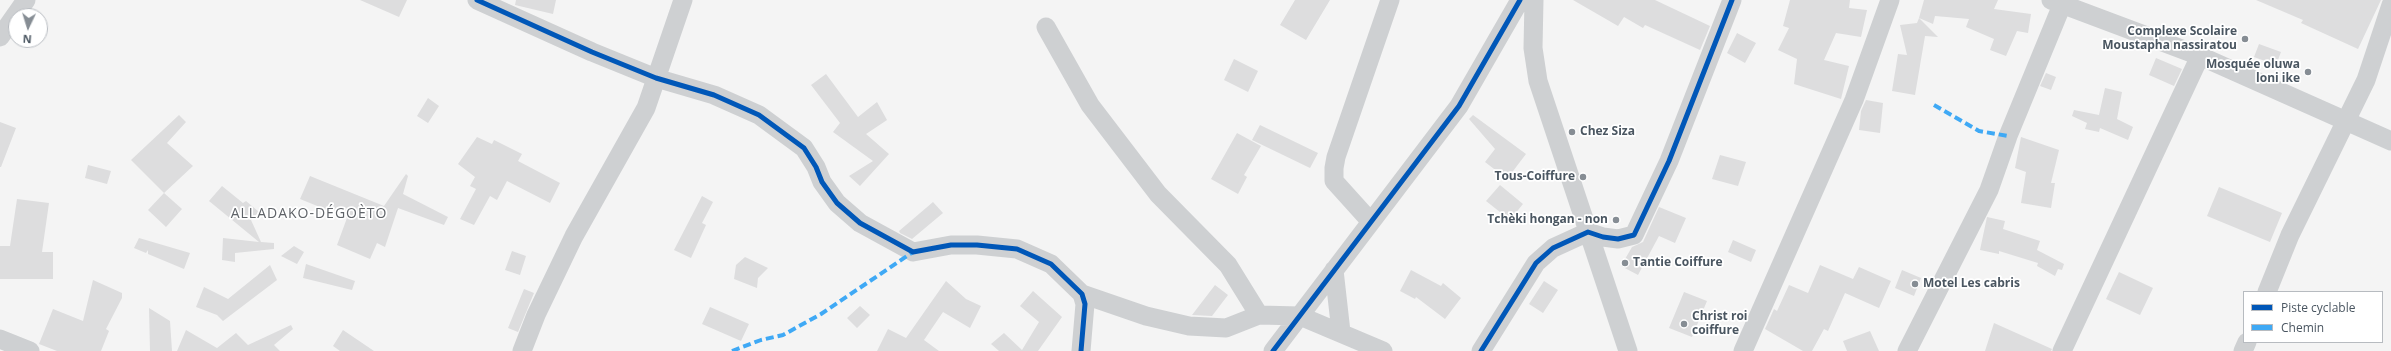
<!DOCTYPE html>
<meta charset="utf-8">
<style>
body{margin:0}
#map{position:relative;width:2391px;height:351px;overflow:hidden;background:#f4f4f4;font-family:"Open Sans",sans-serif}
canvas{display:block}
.legend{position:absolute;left:2243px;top:291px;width:140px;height:52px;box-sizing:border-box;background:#fff;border:1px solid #b7bbc0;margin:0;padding:5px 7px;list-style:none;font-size:12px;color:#4a5661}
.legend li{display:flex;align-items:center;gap:8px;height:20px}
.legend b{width:20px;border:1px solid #b7bbc0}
.north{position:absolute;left:8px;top:8px;width:40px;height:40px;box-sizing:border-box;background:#fff;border:1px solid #b7bbc0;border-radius:50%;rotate:184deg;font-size:11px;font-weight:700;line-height:16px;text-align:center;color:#4a5661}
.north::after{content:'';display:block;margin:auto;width:14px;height:18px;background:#868d94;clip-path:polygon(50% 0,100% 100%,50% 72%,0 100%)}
</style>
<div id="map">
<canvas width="2391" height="351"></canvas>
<ul class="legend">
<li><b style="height:5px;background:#0057b8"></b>Piste cyclable</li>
<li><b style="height:5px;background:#3fa9f5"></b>Chemin</li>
</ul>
<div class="north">N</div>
</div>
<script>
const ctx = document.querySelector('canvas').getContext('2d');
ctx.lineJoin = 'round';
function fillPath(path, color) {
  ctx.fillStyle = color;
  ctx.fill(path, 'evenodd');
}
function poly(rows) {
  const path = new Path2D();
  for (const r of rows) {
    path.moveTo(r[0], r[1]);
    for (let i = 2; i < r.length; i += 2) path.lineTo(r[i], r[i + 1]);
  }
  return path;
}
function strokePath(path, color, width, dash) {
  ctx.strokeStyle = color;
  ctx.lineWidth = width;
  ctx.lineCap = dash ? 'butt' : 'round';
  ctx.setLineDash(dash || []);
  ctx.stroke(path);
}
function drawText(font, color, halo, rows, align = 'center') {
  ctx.font = font + ' "Open Sans",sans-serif';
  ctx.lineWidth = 3.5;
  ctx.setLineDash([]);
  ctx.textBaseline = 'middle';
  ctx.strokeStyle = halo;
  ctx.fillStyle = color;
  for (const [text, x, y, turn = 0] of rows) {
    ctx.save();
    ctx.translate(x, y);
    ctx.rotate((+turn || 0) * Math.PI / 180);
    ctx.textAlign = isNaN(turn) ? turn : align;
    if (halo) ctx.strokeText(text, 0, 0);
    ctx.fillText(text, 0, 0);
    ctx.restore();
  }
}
const building = poly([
 [360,0,407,0,399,17],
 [516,0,556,0,553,14,515,5],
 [1295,0,1330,0,1306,40,1280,25],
 [1573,0,1655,0,1710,26,1700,50,1645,25,1643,28,1624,17,1618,26],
 [1790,0,1850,0,1849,8,1867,10,1861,37,1836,33,1824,60,1849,66,1841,99,1794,84,1797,59,1778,50,1789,28,1783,26],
 [1924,0,1998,0,1994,9,2031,14,2028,33,2017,31,2006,56,1990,50,1994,39,1966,27,1969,19,1935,16,1933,24,1919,18],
 [2256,0,2381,0,2358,49,2301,23,2303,20],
 [1919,18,1938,37,1925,36,1915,95,1892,91,1898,54,1907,55,1900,25,1917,23],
 [1737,33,1756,43,1745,63,1727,53],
 [2259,44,2281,52,2276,65,2254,57],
 [2156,58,2182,69,2174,86,2149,75],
 [1234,59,1258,71,1248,92,1224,80],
 [2046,73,2056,77,2051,90,2040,86],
 [826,74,858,117,877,102,887,120,866,134,889,154,860,186,849,176,873,161,833,132,840,123,811,85],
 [2105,88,2122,92,2117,119,2133,127,2128,140,2100,128,2099,132,2085,129,2087,123,2072,116,2074,110,2099,115],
 [428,98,439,106,428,123,417,116],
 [1866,100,1883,103,1880,133,1859,130,1861,111],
 [179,115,186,122,167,143,193,166,164,193,131,160],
 [1473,115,1526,154,1507,179,1485,162,1495,149,1469,119],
 [0,122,16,128,1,167,0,167],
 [1260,125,1318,153,1310,168,1252,140],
 [1237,133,1261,146,1244,175,1247,177,1238,194,1211,179],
 [477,137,492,144,494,140,522,154,518,161,560,183,550,203,507,181,497,200,490,196,474,225,460,219,476,189,470,186,475,177,458,164],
 [2021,137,2059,150,2051,183,2055,183,2051,208,2021,203,2026,172,2015,168],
 [1720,155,1746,162,1738,186,1712,179],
 [88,165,111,171,107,184,85,178],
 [406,174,408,176,403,194,448,217,444,225,398,208,385,247,377,243,370,259,337,245,347,218,300,199,310,176,384,206],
 [1500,185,1523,204,1510,220,1486,201],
 [222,186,243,203,246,201,259,212,251,220,261,242,274,243,274,249,235,253,235,262,222,260,223,238,259,242,209,201],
 [2219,187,2282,213,2270,242,2207,216],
 [164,193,182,209,166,227,148,210],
 [702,196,713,202,702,223,706,225,691,258,674,250],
 [17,199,49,203,42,252,53,252,53,279,0,279,0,246,10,246],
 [933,202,943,213,912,239,900,233,899,231],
 [1659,207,1686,218,1675,243,1659,236,1638,275,1621,266,1632,247,1643,242],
 [1987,217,2005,221,2003,229,2040,241,2037,250,2064,264,2062,270,2058,269,2055,276,2037,266,2038,263,1999,251,1999,254,1980,250],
 [139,238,190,253,184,269,148,254,148,250,146,253,134,248],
 [1733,240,1756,250,1751,262,1728,252],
 [294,246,304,252,297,264,281,256],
 [512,251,526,256,520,275,505,270],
 [745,257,768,268,758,278,757,288,734,279,736,265],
 [306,264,355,281,352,290,303,278],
 [270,265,277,280,223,321,217,315,196,307,204,287,228,299],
 [1820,265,1853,279,1859,267,1891,281,1879,308,1845,293,1828,331,1824,329,1812,351,1803,351,1765,329,1774,309,1777,311,1789,285,1808,293],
 [1411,270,1441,286,1443,283,1461,298,1445,319,1416,297,1415,299,1400,291],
 [1902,270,1921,278,1914,296,1895,288],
 [2119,272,2153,288,2140,315,2106,299],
 [93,280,122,293,122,298,106,329,109,331,101,351,57,351,39,344,53,309,83,321],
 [946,281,966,299,981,306,970,328,943,312,924,340,939,351,877,351,888,329,906,338],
 [1544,281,1558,290,1543,313,1529,304],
 [1215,285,1228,295,1212,316,1192,315],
 [524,289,534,293,518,332,508,328],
 [1033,291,1062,317,1038,351,999,351,991,344,1004,333,1022,350,1039,322,1020,306],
 [1684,292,1707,301,1692,337,1669,328],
 [860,306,870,315,857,328,847,318],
 [710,307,749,324,741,341,702,324],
 [149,308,170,321,172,351,150,351],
 [1994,323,2052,349,2051,351,1985,351],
 [291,325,293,329,274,345,280,351,177,351,186,330,217,348,236,333,248,345],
 [343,330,374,351,340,351,333,346],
 [1870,331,1879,351,1847,351,1843,341]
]);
const minor = poly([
 [477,0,592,52,656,78,714,95,759,115,804,148,816,167,822,182,837,203,860,223,913,252,951,245,977,245,1017,249,1051,264,1082,294,1085,304,1081,351],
 [1534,0,1533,48,1538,81,1628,351],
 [2051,0,2200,56,2391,141],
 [1046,27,1090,105,1158,194,1228,265,1259,315],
 [0,37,26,0],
 [1371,222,1334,181,1334,168,1336,157,1390,0],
 [1334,270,1341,332],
 [2267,292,2290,235,2366,80,2391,5],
 [1082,294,1146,316,1189,326,1226,328,1259,315,1300,316,1383,351],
 [0,339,30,351],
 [522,351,536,315,574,236,646,108,683,0],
 [1273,351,1459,106,1520,0],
 [1481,351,1536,263,1553,248,1588,232,1603,237,1618,239,1634,235,1669,161,1732,0],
 [1743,351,1854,100,1890,0],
 [1907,351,1989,190,2008,136,2064,0],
 [2062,351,2200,56],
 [2243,351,2247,342]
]);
const quiet = poly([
 [1934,105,1979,131,2008,136],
 [732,351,761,340,783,335,821,314,913,252]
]);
const cycleway = poly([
 [477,0,592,52,656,78,714,95,759,115,804,148,816,167,822,182,837,203,860,223,913,252,951,245,977,245,1017,249,1051,264,1082,294,1085,304,1081,351],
 [1273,351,1459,106,1520,0],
 [1481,351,1536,263,1553,248,1588,232,1603,237,1618,239,1634,235,1669,161,1732,0]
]);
const markers = [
 [2245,39,4,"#868d94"],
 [2308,72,4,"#868d94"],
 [1572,132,4,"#868d94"],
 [1583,177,4,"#868d94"],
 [1616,220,4,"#868d94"],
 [1625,263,4,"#868d94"],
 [1915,284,4,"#868d94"],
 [1684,324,4,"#868d94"]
];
const poiNames = [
 ["Complexe Scolaire",2237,32],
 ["Moustapha nassiratou",2237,46],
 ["Mosquée oluwa",2300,65],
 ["loni ike",2300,79],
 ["Chez Siza",1580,132,"left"],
 ["Tous-Coiffure",1575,177],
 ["Tchèki hongan - non",1608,220],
 ["Tantie Coiffure",1633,263,"left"],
 ["Motel Les cabris",1923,284,"left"],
 ["Christ roi",1692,317,"left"],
 ["coiffure",1692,331,"left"]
];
const quarterNames = [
 ["ALLADAKO-DÉGOÈTO",309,214]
];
fillPath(building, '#ddddde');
strokePath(minor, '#ced0d2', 19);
strokePath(quiet, '#3fa9f5', 4, [8, 4]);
strokePath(cycleway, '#0057b8', 5);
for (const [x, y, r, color] of markers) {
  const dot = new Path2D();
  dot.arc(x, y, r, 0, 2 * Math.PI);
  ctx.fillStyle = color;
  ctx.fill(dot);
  strokePath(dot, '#fff', 1.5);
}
drawText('bold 12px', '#4a5661', '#fff', poiNames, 'right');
ctx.letterSpacing = '1px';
drawText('14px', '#5f6368', '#fff', quarterNames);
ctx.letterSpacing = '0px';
</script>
